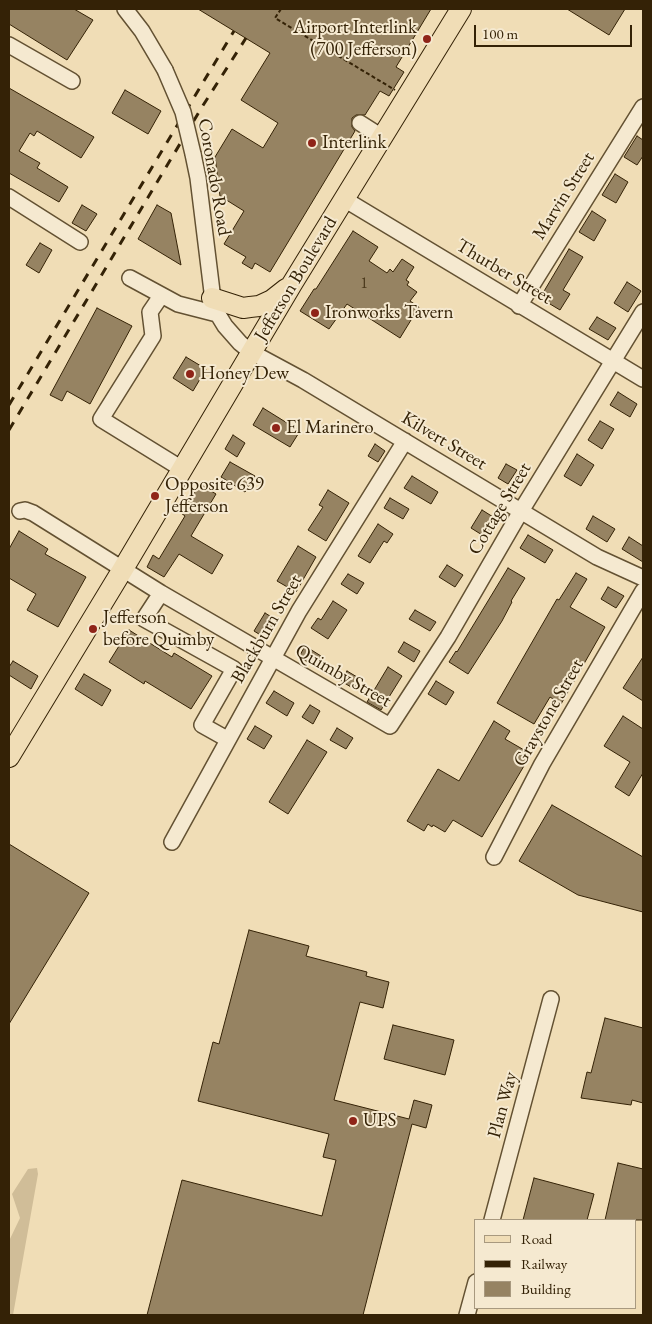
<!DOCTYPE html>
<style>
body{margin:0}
#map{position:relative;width:652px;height:1324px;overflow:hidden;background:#f0ddb6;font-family:"EB Garamond",serif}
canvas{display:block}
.frame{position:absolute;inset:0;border:10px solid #342206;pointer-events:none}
.legend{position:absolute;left:474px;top:1219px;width:162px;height:90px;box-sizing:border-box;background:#f5e9d0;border:1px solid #a8997f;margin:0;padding:6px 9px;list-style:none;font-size:15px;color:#342206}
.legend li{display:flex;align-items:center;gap:10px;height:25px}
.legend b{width:25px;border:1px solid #a8997f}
.scale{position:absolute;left:474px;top:25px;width:158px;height:22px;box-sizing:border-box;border:2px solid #342206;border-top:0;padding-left:6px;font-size:15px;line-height:18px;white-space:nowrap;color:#342206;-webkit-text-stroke:4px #f5e9d0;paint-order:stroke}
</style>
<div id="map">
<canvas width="652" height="1324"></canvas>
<div class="frame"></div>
<ul class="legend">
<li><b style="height:6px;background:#f0ddb6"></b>Road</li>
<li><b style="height:6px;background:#342206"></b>Railway</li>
<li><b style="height:14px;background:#968362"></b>Building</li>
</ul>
<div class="scale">100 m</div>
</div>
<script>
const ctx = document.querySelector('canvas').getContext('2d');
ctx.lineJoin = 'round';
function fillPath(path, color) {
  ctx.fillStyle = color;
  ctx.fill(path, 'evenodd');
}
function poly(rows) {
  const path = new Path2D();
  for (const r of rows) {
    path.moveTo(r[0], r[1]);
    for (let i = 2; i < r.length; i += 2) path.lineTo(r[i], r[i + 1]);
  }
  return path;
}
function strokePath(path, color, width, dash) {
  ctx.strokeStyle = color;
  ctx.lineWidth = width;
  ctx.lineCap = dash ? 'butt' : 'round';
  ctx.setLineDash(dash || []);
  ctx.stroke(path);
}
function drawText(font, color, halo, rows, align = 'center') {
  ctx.font = font + ' "EB Garamond",serif';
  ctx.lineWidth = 4;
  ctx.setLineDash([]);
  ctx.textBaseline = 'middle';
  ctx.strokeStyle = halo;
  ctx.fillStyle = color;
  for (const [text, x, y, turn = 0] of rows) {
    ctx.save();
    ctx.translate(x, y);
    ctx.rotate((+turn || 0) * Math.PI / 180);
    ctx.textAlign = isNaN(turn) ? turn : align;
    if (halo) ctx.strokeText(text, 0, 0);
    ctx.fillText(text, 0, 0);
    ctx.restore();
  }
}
const green = poly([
 [37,1168,38,1174,13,1315,9,1315,9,1241,20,1218,12,1194,28,1169]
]);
const building = poly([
 [9,9,74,9,93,20,67,60,9,24,9,9],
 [198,9,431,9,396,67,404,72,389,96,380,91,365,115,356,115,352,118,352,127,355,131,270,272,255,263,252,269,242,263,246,257,224,244,244,211,220,196,215,157,232,129,263,148,278,123,241,100,270,53,198,9],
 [567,9,625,9,609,35,567,9],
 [9,88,94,137,81,158,37,131,34,136,30,133,19,151,40,163,37,168,68,187,59,202,9,173,9,88],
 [125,90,161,111,148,134,112,113,125,90],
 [637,136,643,140,643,156,637,165,624,157,637,136],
 [615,174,628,182,616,203,602,195,615,174],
 [82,205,97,214,86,231,72,223,82,205],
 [157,205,171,213,181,265,138,239,157,205],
 [592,211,606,220,594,241,579,232,592,211],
 [353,231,378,247,369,261,387,273,390,269,393,272,402,259,414,267,406,280,409,282,407,285,417,292,410,301,419,307,400,338,347,304,329,329,300,311,314,289,316,289,353,231],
 [40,243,52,250,39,273,26,265,40,243],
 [569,249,583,257,563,290,570,294,560,310,540,298,569,249],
 [627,282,641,291,628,312,614,303,627,282],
 [97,308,132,326,90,404,67,391,62,401,50,395,97,308],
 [597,317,616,328,608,340,589,329,597,317],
 [186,357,206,369,193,391,173,378,186,357],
 [618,392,637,404,630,417,610,405,618,392],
 [263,408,300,431,290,447,253,425,263,408],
 [600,421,614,429,602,449,588,440,600,421],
 [233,435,245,443,237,457,225,449,233,435],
 [375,444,385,451,378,462,368,456,375,444],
 [577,454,594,465,581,486,564,476,577,454],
 [230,462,255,476,245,492,221,477,230,462],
 [506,464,517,470,508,484,498,478,506,464],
 [412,476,438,492,431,504,404,488,412,476],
 [200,484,216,494,191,536,223,555,212,574,179,554,164,577,147,567,153,555,159,559,185,516,181,513,200,484],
 [328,490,349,503,326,541,308,530,323,507,319,505,328,490],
 [390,498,409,509,403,519,384,508,390,498],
 [482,510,498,520,487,538,471,528,482,510],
 [593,516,615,529,607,542,586,529,593,516],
 [378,524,393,534,387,543,384,541,370,563,358,556,378,524],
 [19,531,48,549,45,554,86,577,58,627,27,610,36,594,9,578,9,549,19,531],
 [528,535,553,550,545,563,520,548,528,535],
 [629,537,643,546,643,562,622,549,629,537],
 [298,546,316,557,296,592,277,581,298,546],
 [447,565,463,575,455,587,439,577,447,565],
 [508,568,525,578,511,601,512,602,502,621,468,674,449,662,456,651,457,652,508,568],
 [576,573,587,579,570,607,605,627,561,704,550,697,534,724,497,703,557,599,559,600,576,573],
 [348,574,364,583,357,594,341,584,348,574],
 [608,587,624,596,616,608,601,599,608,587],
 [333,601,347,610,328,639,311,628,318,618,321,620,333,601],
 [415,610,436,622,430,631,409,619,415,610],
 [265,613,278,621,267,639,254,631,265,613],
 [129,630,172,657,174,653,212,676,191,709,145,681,144,684,109,662,129,630],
 [404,642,420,651,414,662,398,652,404,642],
 [305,646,321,656,315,666,299,657,305,646],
 [643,657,643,701,623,688,643,657],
 [13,661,38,676,31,689,9,675,9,667,13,661],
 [388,667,402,676,381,710,367,702,388,667],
 [347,671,362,680,356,690,341,681,347,671],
 [84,674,111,690,102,706,75,689,84,674],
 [436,681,454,692,446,705,428,694,436,681],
 [274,691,294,703,287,716,266,703,274,691],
 [310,705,320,711,313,724,302,717,310,705],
 [623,716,643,729,643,773,629,796,615,787,630,762,604,746,623,716],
 [494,721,510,731,505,739,531,754,482,837,453,820,445,832,433,825,432,827,428,824,424,831,407,821,438,769,459,781,494,721],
 [255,726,272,736,264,749,247,739,255,726],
 [337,728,353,738,346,749,330,740,337,728],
 [307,740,327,752,288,814,269,802,307,740],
 [552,805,643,857,643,912,578,895,519,861,552,805],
 [9,844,89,893,9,1024,9,844],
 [249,930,309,946,306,956,367,972,366,976,389,982,383,1008,360,1002,334,1100,409,1119,414,1100,432,1105,426,1128,412,1124,363,1315,147,1315,182,1180,322,1216,336,1160,323,1157,329,1134,198,1101,213,1042,219,1044,249,930],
 [605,1018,643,1028,643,1103,632,1100,631,1105,581,1098,587,1072,591,1073,605,1018],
 [393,1025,454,1040,445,1075,384,1059,393,1025],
 [618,1163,643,1169,643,1220,605,1220,618,1163],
 [534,1178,594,1194,587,1220,523,1220,534,1178]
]);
const path = poly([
 [281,9,275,18,395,90]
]);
const minor = poly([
 [125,9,142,31,165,70],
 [9,45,72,81],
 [360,123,382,137],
 [193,154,198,178,214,308,225,326,240,343,251,352,303,380,597,557,643,578],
 [9,197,80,242],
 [344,199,643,379],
 [130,278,178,304,217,314],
 [161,296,150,312,153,336,101,419,182,469],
 [519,306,643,107],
 [20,511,25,510,33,513,161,593,390,726,448,637,521,511,643,312],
 [161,593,144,619,234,669,202,725,227,739],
 [172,842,299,611,405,441],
 [494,857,542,764,643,591],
 [492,1220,551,999],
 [467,1315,476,1282]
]);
const major = poly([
 [212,298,243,308,250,307,259,306,272,300,286,289],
 [9,757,123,569,292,284,461,9]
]);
const rail = poly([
 [9,405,234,31],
 [9,430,202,107,246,38]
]);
const minorBridge = poly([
 [165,70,183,112,193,154]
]);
const markers = [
 [427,39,5,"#8f2418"],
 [312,143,5,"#8f2418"],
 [315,313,5,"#8f2418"],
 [190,374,5,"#8f2418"],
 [276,428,5,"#8f2418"],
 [155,496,5,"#8f2418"],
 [93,629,5,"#8f2418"],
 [353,1121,5,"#8f2418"]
];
const numberNames = [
 ["1",364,284]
];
const poiNames = [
 ["Airport Interlink",417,28,"right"],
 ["(700 Jefferson)",417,50,"right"],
 ["Interlink",322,143],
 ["Ironworks Tavern",325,313],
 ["Honey Dew",200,374],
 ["El Marinero",286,428],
 ["Opposite 639",165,485],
 ["Jefferson",165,507],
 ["Jefferson",103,618],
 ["before Quimby",103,640],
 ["UPS",363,1121]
];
const streetNames = [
 ["Coronado Road",214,177,80],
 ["Marvin Street",564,196,-58],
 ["Thurber Street",504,272,31],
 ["Jefferson Boulevard",296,279,-59],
 ["Kilvert Street",444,441,31],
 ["Cottage Street",500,509,-59],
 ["Blackburn Street",267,629,-60],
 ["Quimby Street",343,676,30],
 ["Graystone Street",549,713,-60],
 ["Plan Way",503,1105,-75]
];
fillPath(green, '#d0bd98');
fillPath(building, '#968362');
strokePath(building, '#342206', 1);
strokePath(minor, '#635132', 18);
strokePath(major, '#342206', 22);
strokePath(path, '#342206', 2, [4, 2.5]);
strokePath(minor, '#f5e9d0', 15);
strokePath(major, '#f0ddb6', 20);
strokePath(rail, '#342206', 3, [9, 9]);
strokePath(minorBridge, '#635132', 18, []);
strokePath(minorBridge, '#f5e9d0', 15);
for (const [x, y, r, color] of markers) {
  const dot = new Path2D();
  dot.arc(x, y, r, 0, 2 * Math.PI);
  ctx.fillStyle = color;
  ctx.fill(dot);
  strokePath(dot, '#f5e9d0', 2);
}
drawText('16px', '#4c3a1d', null, numberNames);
drawText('19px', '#342206', '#f5e9d0', poiNames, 'left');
drawText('19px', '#342206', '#f5e9d0', streetNames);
</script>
